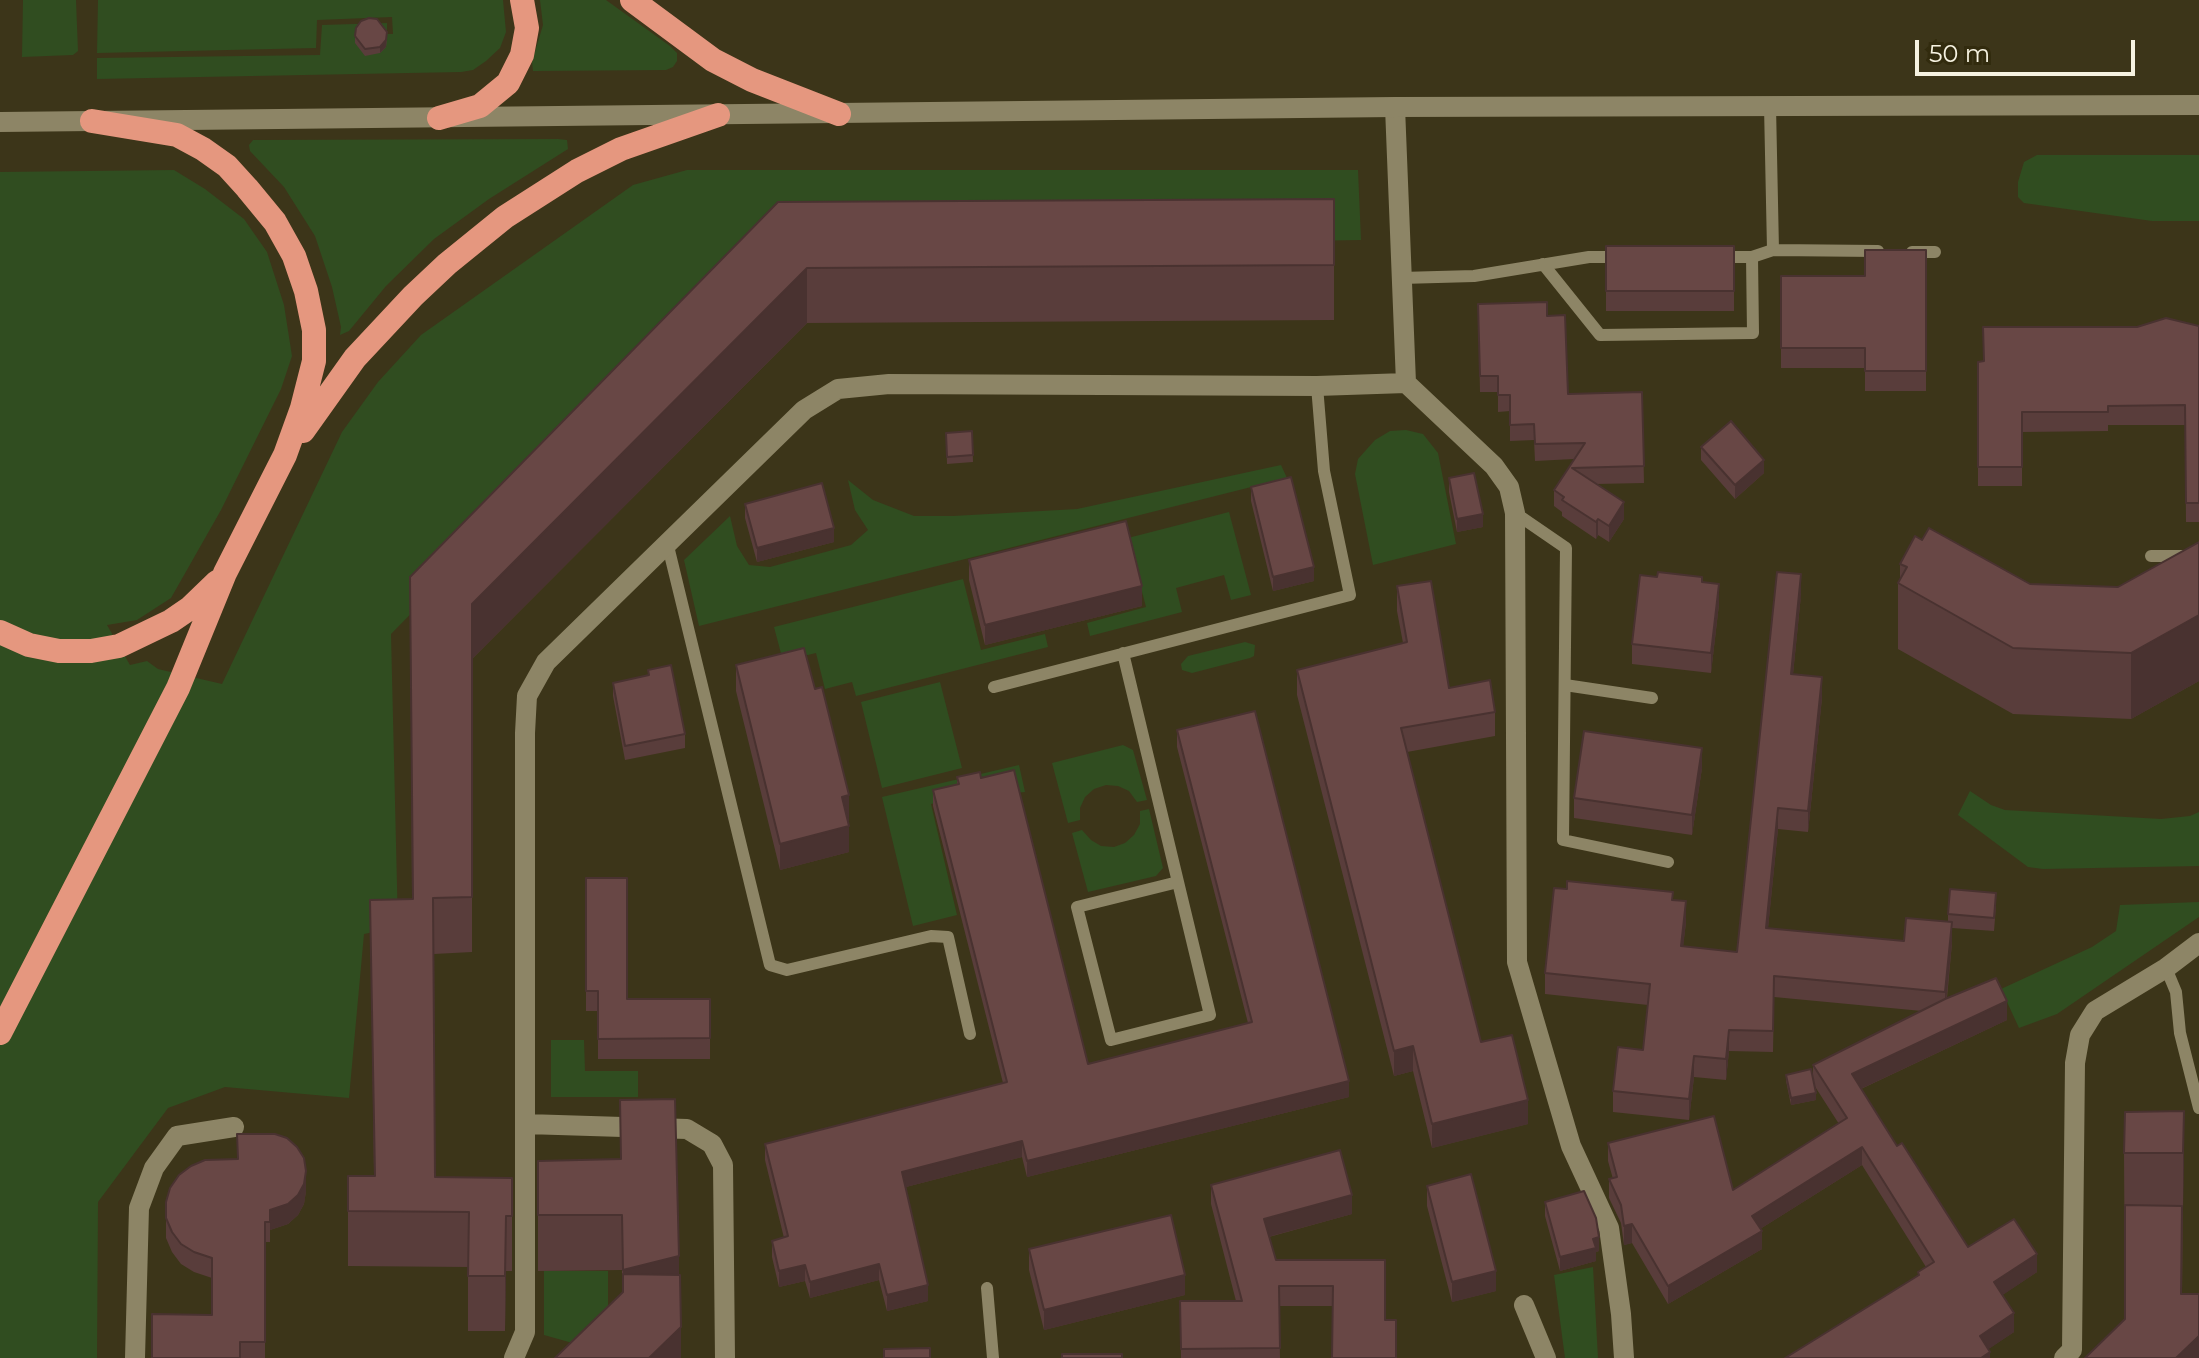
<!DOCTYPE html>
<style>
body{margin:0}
#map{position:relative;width:2199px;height:1358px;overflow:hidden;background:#3c3519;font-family:Montserrat,sans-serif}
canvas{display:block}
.scale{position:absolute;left:1915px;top:40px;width:220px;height:36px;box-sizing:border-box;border:4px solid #f6f2e1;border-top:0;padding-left:10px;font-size:24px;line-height:28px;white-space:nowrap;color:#f6f2e1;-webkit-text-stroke:6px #322b0e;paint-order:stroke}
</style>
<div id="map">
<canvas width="2199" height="1358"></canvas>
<div class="scale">50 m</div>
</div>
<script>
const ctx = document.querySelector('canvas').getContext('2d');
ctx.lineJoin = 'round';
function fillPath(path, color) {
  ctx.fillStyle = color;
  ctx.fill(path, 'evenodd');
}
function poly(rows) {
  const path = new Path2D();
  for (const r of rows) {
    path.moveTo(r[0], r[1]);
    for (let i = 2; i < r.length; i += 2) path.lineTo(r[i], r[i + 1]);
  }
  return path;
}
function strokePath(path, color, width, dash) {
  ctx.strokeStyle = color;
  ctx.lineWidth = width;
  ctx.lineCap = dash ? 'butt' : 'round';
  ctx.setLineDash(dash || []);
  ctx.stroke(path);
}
const green = poly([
 [23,0,76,0,78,51,73,55,22,57],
 [98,0,503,0,506,32,500,48,486,61,473,70,461,72,97,79,97,58,320,55,322,25,387,23,387,34,393,34,392,17,317,20,316,48,97,53],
 [540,0,606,0,670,46,677,53,677,61,673,67,666,70,533,71,532,62,543,25],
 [558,139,567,140,568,149,489,199,434,239,386,286,349,331,340,335,341,327,332,287,315,236,284,187,250,151,249,145,253,140],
 [2037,155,2199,155,2199,221,2152,221,2024,203,2018,197,2018,182,2024,162],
 [174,170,205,189,244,219,267,252,284,305,292,356,281,389,221,510,171,598,137,620,107,625,130,665,147,661,158,669,222,684,342,432,378,382,421,335,633,185,687,170,1358,170,1361,240,768,250,391,634,398,927,364,934,349,1098,225,1087,168,1108,98,1202,97,1358,0,1358,0,172],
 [1406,430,1423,434,1438,453,1456,544,1373,565,1355,474,1358,459,1375,440,1390,431],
 [1281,465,1287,478,699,626,684,560,730,516,737,546,749,565,770,567,851,545,868,530,855,510,848,480,873,500,914,516,953,516,1077,509],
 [1229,512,1251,595,1231,600,1224,575,1176,588,1182,612,1090,636,1087,623,1146,607,1128,538],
 [963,579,981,650,1045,634,1048,647,856,696,852,682,825,689,816,653,783,661,774,627],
 [1245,642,1255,645,1254,656,1250,658,1192,673,1182,670,1181,664,1188,656],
 [940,682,962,768,882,788,861,702],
 [1123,745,1133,750,1147,800,1137,802,1129,791,1118,786,1106,785,1094,789,1085,797,1080,808,1080,820,1068,823,1052,763],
 [1019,765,1025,792,956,798,931,804,957,915,913,926,882,797],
 [1970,791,1991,805,2005,810,2161,819,2190,816,2199,812,2199,866,2043,869,2028,867,1958,815],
 [1149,809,1163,868,1156,876,1088,892,1072,833,1082,830,1091,840,1101,846,1114,847,1125,843,1134,835,1140,824,1140,811],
 [2199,902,2199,917,2057,1014,2019,1028,2001,989,2092,947,2116,931,2120,905],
 [551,1040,584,1040,585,1071,638,1071,638,1097,551,1097],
 [1593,1267,1598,1358,1565,1358,1554,1275],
 [544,1271,608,1271,608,1353,544,1335]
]);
const lane = poly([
 [1770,106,1773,250,1878,251],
 [1912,252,1935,252],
 [1719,257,1752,257,1773,250],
 [1543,264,1600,335,1753,333,1752,257],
 [1401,278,1474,276,1589,257,1620,257],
 [1515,513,1566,548,1563,840,1668,862],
 [667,542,770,965,787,970,931,936,948,937,970,1034],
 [2151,556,2199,556],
 [1123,653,1178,882,1210,1015,1111,1040,1077,907,1178,882],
 [1565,685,1652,698],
 [994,687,1350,595,1324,471,1317,386],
 [2166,968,2176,992,2180,1033,2199,1108],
 [987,1288,993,1358]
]);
const street = poly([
 [1395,107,1406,383,1494,466,1509,487,1515,513,1517,962,1571,1146,1609,1228,1621,1314,1624,1358],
 [526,1124,687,1129,712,1144,723,1165,725,1358],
 [1524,1305,1546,1358],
 [135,1358,139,1208,154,1168,177,1136,234,1127],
 [514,1358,525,1332,525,733,527,696,546,662,804,410,838,389,889,384,1317,386,1406,383],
 [2064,1358,2072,1350,2075,1063,2080,1035,2095,1011,2166,968,2199,943]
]);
const secondary = poly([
 [0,122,1395,107,2199,105]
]);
const highway = poly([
 [632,0,713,60,752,80,839,114],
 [439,118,480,106,508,83,522,55,527,28,522,0],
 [303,431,355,358,413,296,447,264,505,217,577,171,621,149,718,115],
 [0,632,29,645,59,651,91,651,119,646,171,621,190,608,217,582],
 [0,1033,178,688,225,573,285,455,302,408,314,361,314,330,306,291,294,256,275,222,247,188,227,166,203,149,177,135,92,121]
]);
const wall = poly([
 [355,36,387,39,386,47,380,53,365,56,355,43],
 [1334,199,1334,320,807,323,472,659,472,952,434,954,435,1177,512,1178,512,1271,506,1271,505,1331,468,1331,468,1267,348,1266,348,1176,374,1176,370,900,412,899,410,577,778,202],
 [1606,246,1734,246,1734,311,1606,311],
 [1926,250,1926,391,1865,391,1865,368,1781,368,1781,276,1865,276],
 [1478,304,1547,316,1568,394,1642,392,1644,483,1596,484,1624,519,1609,542,1598,535,1596,539,1562,516,1562,512,1554,506,1554,490,1574,459,1535,461,1534,440,1510,441,1510,411,1498,412,1498,392,1480,392],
 [2199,326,2199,522,2186,522,2185,425,2108,425,2108,431,2022,432,2022,486,1978,486,1978,362],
 [972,431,973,462,947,464,946,433],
 [1701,447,1764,473,1735,499,1701,460],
 [1449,478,1483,527,1457,532,1449,492],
 [1251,487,1314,581,1273,591,1251,501],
 [745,504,834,542,757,562,745,518],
 [1922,540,2030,584,2118,587,2199,542,2199,681,2131,719,2013,714,1898,649,1898,583,1900,580,1900,564],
 [969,560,1142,606,985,645,969,580],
 [1702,582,1719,604,1711,673,1632,664,1632,644],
 [1397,586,1449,688,1495,712,1495,736,1407,752,1481,1042,1528,1124,1432,1148,1413,1071,1394,1076,1297,695,1297,670,1403,643,1397,611],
 [1801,595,1793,674,1822,698,1808,832,1778,829,1768,928,1904,941,1948,921,1948,914,1996,906,1994,931,1952,928,1952,943,1947,998,2007,1020,1861,1089,1897,1146,1968,1247,2037,1272,2002,1295,2014,1332,1988,1349,1990,1358,1918,1276,1918,1272,1926,1267,1862,1165,1760,1229,1762,1249,1668,1304,1632,1243,1624,1245,1621,1223,1609,1198,1609,1179,1613,1179,1608,1161,1608,1143,1733,1190,1839,1124,1814,1085,1816,1100,1791,1105,1786,1081,1786,1075,1813,1080,1813,1065,1922,1011,1774,997,1773,1052,1729,1051,1726,1080,1694,1077,1689,1120,1613,1112,1613,1091,1643,1050,1648,1005,1545,994,1545,973,1673,900,1686,922,1683,946,1737,952],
 [736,665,849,821,848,821,849,852,780,870,736,691],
 [648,670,685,734,685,748,625,760,613,696,613,683,648,675],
 [1177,730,1349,1097,1027,1177,1022,1157,906,1187,928,1301,887,1311,879,1280,810,1298,805,1281,779,1287,772,1257,772,1241,784,1238,765,1160,765,1144,1003,1083,933,806,933,790,957,784,957,777,981,778,1088,1064,1248,1023,1177,747],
 [1702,768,1692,835,1574,818,1574,798],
 [586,878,627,999,710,999,710,1059,598,1059,598,1011,586,1011],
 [620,1100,679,1275,681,1358,622,1293,622,1270,538,1271,538,1161,620,1159],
 [2184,1111,2182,1294,2125,1319,2124,1153],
 [1211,1185,1352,1214,1269,1237,1276,1260,1385,1260,1385,1320,1396,1358,1333,1306,1279,1306,1280,1358,1181,1358,1180,1301,1236,1301,1211,1204],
 [1427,1186,1496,1291,1452,1302,1427,1206],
 [306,1191,304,1204,298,1215,288,1224,270,1230,270,1242,265,1242,265,1358,152,1358,212,1315,212,1278,194,1272,181,1264,172,1252,166,1238,166,1202],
 [1545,1202,1599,1251,1596,1252,1596,1261,1560,1271,1545,1216],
 [1029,1249,1185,1295,1044,1330,1029,1270]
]);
const shadedWall = poly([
 [387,32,386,47,380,53,380,47],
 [807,268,807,323,472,659,472,952,472,604],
 [1764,460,1764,473,1735,499,1735,485],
 [1624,502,1624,519,1609,542,1609,526],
 [1483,514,1483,527,1457,532,1457,519],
 [1598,519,1598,535,1596,539,1596,522],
 [834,528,834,542,757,562,757,548],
 [1314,567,1314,581,1273,591,1273,577],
 [1801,574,1801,595,1791,695,1791,674],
 [1719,584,1719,604,1711,673,1711,653],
 [1142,586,1142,606,985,645,985,625],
 [2199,615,2199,681,2131,719,2131,653],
 [1822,677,1822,698,1808,832,1808,811],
 [1702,748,1702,768,1692,835,1692,815],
 [849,795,849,821,842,823,842,797],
 [1778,808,1778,829,1766,949,1766,928],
 [849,826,849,852,780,870,780,844],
 [1686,901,1686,922,1681,967,1681,946],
 [1952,922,1952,943,1945,1013,1945,992],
 [2007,1001,2007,1020,1852,1093,1852,1074],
 [1729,1030,1729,1051,1726,1080,1726,1059],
 [1413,1046,1413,1071,1394,1076,1394,1051],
 [1694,1056,1694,1077,1689,1120,1689,1099],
 [1349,1081,1349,1097,1027,1177,1027,1161],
 [1816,1093,1816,1100,1791,1105,1791,1098],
 [1528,1100,1528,1124,1432,1148,1432,1124],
 [2184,1111,2184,1169,2183,1211,2183,1153],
 [1022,1141,1022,1157,902,1188,902,1172],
 [1862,1147,1862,1165,1752,1234,1752,1216],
 [306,1171,306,1191,304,1204,298,1215,288,1224,270,1230,270,1210],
 [1352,1195,1352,1214,1264,1238,1264,1219],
 [506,1216,506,1271,505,1331,505,1276],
 [1632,1224,1632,1243,1624,1245,1624,1226],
 [1762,1231,1762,1249,1668,1304,1668,1286],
 [1599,1237,1599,1251,1596,1252,1596,1261,1560,1271,1560,1257,1593,1239],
 [2037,1254,2037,1272,1994,1301,1994,1282],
 [679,1256,679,1311,623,1325,623,1270],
 [879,1264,879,1280,810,1298,810,1282],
 [805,1265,805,1281,779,1287,779,1271],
 [1496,1271,1496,1291,1452,1302,1452,1282],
 [1185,1275,1185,1295,1044,1330,1044,1310],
 [928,1285,928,1301,887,1311,887,1295],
 [2014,1313,2014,1332,1980,1355,1980,1336],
 [681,1327,681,1358,649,1358],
 [2199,1336,2199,1358,2176,1358],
 [1990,1352,1990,1358,1981,1358]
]);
const building = poly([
 [369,18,377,19,387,32,386,40,380,47,365,49,355,36,356,28,361,21,369,18],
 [1334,199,1334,265,807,268,472,604,472,897,433,898,435,1177,512,1178,512,1216,506,1216,505,1276,468,1276,469,1212,348,1211,348,1176,375,1176,370,900,413,899,410,577,778,202,1334,199],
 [1606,246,1734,246,1734,291,1606,291,1606,246],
 [1865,250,1926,250,1926,371,1865,371,1865,348,1781,348,1781,276,1865,276,1865,250],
 [1547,302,1547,316,1565,315,1568,394,1642,392,1644,466,1572,468,1624,502,1609,526,1598,519,1596,522,1562,500,1564,497,1554,490,1585,443,1535,444,1534,424,1510,425,1510,395,1498,395,1498,376,1480,376,1478,304,1547,302],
 [2166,318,2199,326,2199,503,2186,503,2185,405,2108,406,2108,412,2022,412,2022,467,1978,467,1978,362,1984,361,1983,327,2137,327,2166,318],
 [1731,421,1764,460,1735,485,1701,447,1731,421],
 [972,431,973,455,947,457,946,433,972,431],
 [1474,473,1483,514,1457,519,1449,478,1474,473],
 [1291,477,1314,567,1273,577,1251,487,1291,477],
 [822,483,834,528,757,548,745,504,822,483],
 [1126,521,1142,586,985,625,969,560,1126,521],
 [1929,528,2030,584,2118,587,2199,542,2199,615,2131,653,2013,648,1898,583,1907,567,1900,564,1915,536,1922,540,1929,528],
 [1658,572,1702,577,1702,582,1719,584,1711,653,1632,644,1640,575,1657,577,1658,572],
 [1777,572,1801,574,1791,674,1822,677,1808,811,1778,808,1766,928,1904,941,1906,918,1952,922,1945,992,1774,976,1773,1031,1729,1030,1726,1059,1694,1056,1689,1099,1613,1091,1618,1047,1643,1050,1650,984,1545,973,1554,888,1567,889,1567,881,1673,892,1672,900,1686,901,1681,946,1737,952,1777,572],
 [1431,581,1449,688,1490,680,1495,712,1401,728,1481,1042,1512,1035,1528,1100,1432,1124,1413,1046,1394,1051,1297,670,1407,642,1397,586,1431,581],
 [804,648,815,689,822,687,849,795,842,797,849,826,780,844,736,665,804,648],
 [671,665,685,734,625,746,613,683,649,675,648,670,671,665],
 [1255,711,1349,1081,1027,1161,1022,1141,902,1172,928,1285,887,1295,879,1264,810,1282,805,1265,779,1271,772,1241,788,1236,765,1144,1007,1082,933,790,959,784,957,777,980,772,981,778,1014,770,1088,1064,1252,1022,1177,730,1255,711],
 [1584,731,1702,748,1692,815,1574,798,1584,731],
 [586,878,627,878,627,999,710,999,710,1038,598,1039,598,991,586,991,586,878],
 [1950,889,1996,893,1994,918,1948,914,1950,889],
 [1996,978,2007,1001,1852,1074,1897,1146,1902,1143,1968,1247,2014,1219,2037,1254,1994,1282,2014,1313,1980,1336,1990,1352,1981,1358,1785,1358,1919,1275,1918,1272,1934,1262,1862,1147,1752,1216,1762,1231,1668,1286,1632,1224,1624,1226,1621,1205,1609,1179,1617,1177,1608,1143,1714,1116,1733,1190,1847,1118,1813,1065,1945,999,1996,978],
 [1811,1069,1816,1093,1791,1098,1786,1075,1811,1069],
 [675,1099,679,1256,623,1270,622,1215,538,1215,538,1161,621,1159,620,1100,675,1099],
 [2184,1111,2183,1153,2124,1153,2125,1112,2184,1111],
 [237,1134,275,1134,287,1138,297,1147,304,1158,306,1171,304,1184,298,1195,288,1204,270,1210,270,1222,265,1222,265,1342,240,1342,240,1358,152,1358,152,1314,212,1315,212,1258,194,1252,181,1244,172,1232,166,1218,166,1202,170,1188,179,1175,191,1166,205,1160,238,1159,237,1134],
 [1340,1150,1352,1195,1264,1219,1276,1260,1385,1260,1385,1320,1396,1320,1396,1358,1332,1358,1333,1286,1279,1286,1280,1348,1181,1349,1180,1301,1242,1301,1211,1185,1340,1150],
 [1471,1174,1496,1271,1452,1282,1427,1186,1471,1174],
 [1584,1191,1596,1218,1599,1237,1593,1239,1596,1248,1560,1257,1545,1202,1584,1191],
 [2125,1205,2182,1206,2181,1294,2199,1294,2199,1336,2176,1358,2085,1358,2125,1319,2125,1205],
 [1171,1215,1185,1275,1044,1310,1029,1249,1171,1215],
 [623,1274,680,1275,681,1327,649,1358,555,1358,623,1292,623,1274],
 [930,1348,930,1358,884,1358,884,1349,930,1348],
 [1062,1354,1122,1354,1122,1358,1062,1358,1062,1354]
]);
fillPath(green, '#304d20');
strokePath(lane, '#8d8566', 12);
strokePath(street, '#8d8566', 20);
strokePath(secondary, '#8d8566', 20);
strokePath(highway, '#e5977f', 24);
fillPath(wall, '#593d3b');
fillPath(shadedWall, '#493230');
fillPath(building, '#684745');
strokePath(building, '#493230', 2);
</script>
